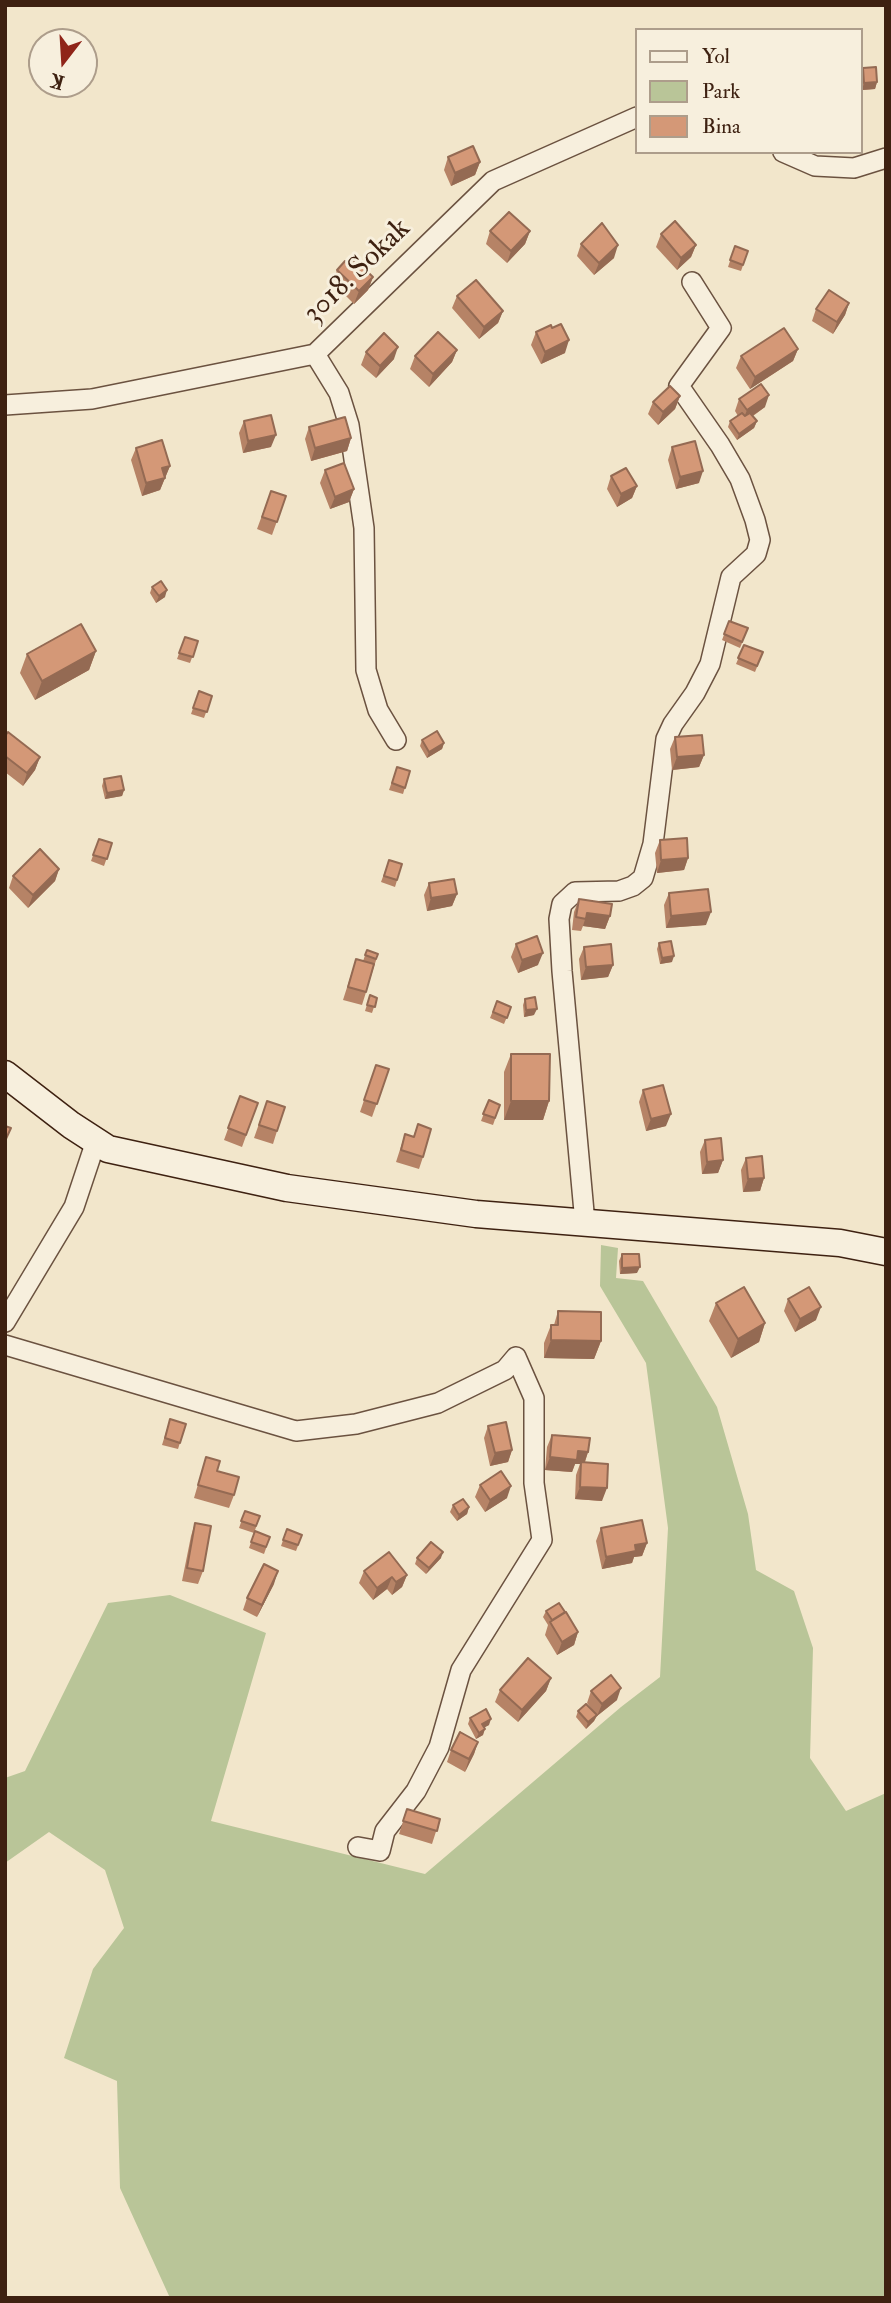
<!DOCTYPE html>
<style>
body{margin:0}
#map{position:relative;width:891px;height:2303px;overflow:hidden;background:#f2e6cb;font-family:"IM FELL Double Pica",serif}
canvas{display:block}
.frame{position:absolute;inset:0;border:7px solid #3e2111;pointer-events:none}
.legend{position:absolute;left:635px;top:28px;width:228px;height:126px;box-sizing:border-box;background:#f7efdd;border:2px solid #ad9d8b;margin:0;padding:9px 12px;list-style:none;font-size:21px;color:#3e2111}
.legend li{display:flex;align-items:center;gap:14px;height:35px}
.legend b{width:35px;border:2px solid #ad9d8b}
.north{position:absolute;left:28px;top:28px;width:70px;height:70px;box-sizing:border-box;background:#f7efdd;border:2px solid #ad9d8b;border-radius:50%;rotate:197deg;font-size:19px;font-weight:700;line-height:28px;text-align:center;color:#3e2111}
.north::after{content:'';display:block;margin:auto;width:24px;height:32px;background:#8f2418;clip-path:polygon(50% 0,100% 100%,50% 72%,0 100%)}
</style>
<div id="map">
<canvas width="891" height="2303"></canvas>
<div class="frame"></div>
<ul class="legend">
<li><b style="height:9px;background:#f7efdd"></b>Yol</li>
<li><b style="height:19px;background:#b9c598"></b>Park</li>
<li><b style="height:19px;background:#d49877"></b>Bina</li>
</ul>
<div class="north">K</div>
</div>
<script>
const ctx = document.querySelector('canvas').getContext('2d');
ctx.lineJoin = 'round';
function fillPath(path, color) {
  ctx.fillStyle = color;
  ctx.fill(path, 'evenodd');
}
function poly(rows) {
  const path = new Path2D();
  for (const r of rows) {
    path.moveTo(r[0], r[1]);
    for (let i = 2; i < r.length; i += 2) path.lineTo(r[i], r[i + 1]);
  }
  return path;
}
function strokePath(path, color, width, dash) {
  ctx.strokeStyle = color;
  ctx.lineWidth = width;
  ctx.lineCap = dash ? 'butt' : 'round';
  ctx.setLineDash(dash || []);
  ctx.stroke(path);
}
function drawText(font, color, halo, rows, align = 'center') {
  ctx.font = font + ' "IM FELL Double Pica",serif';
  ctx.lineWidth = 6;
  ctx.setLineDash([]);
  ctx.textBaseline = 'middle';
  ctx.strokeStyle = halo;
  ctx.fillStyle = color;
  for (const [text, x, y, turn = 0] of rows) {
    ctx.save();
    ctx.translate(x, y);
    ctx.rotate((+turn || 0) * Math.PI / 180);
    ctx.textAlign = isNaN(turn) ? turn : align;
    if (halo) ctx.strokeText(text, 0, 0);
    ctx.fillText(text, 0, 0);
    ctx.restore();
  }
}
const green = poly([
 [601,1245,618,1248,616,1278,643,1281,717,1407,748,1514,756,1570,794,1591,813,1648,810,1758,846,1811,886,1793,886,2298,170,2298,120,2188,117,2081,64,2058,93,1969,124,1928,105,1870,49,1832,5,1863,5,1778,25,1771,108,1603,170,1595,266,1633,211,1821,425,1874,621,1707,660,1677,668,1528,646,1363,600,1286]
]);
const street = poly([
 [783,152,815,166,854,168,886,158],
 [315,354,339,393,349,425,364,528,366,670,378,710,396,740],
 [5,405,92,399,315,354,493,181,637,117],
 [585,1223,562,971,559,919,562,904,575,892,619,891,633,886,643,878,653,844,666,739,673,724,695,693,710,664,731,577,756,554,760,540,755,520,740,479,720,445,679,386,721,328,692,282],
 [5,1322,74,1207,96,1141],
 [5,1345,296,1431,356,1424,438,1403,505,1370,516,1357,534,1398,534,1483,542,1540,461,1670,439,1747,416,1791,385,1831,380,1851,358,1847]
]);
const secondary = poly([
 [5,1074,71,1125,108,1149,287,1188,476,1214,840,1243,886,1252]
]);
const wall = poly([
 [863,68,877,82,875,89,862,90,861,73],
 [448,157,480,162,475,175,451,186,444,170],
 [490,231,530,231,525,244,507,263,486,244],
 [661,234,696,245,691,257,677,270,656,247],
 [581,244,614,258,594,275,577,256],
 [735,246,748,251,741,271,728,267],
 [350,266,373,277,368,290,354,304,332,282,337,270],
 [457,296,503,311,498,323,479,339,452,308],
 [849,303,845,315,833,334,812,321,816,309],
 [552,328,565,353,541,364,531,345,536,332],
 [798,349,793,361,750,389,736,368,741,356],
 [457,350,452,362,429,387,410,369,415,356],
 [366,352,394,359,376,378,361,365],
 [680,396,675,409,658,425,648,414,653,402],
 [739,399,765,407,753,416,757,421,754,428,737,440,728,427,730,421,738,416,735,411],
 [244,421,271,447,243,453,239,433],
 [309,427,351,438,347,451,311,461,305,439],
 [672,447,699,483,676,489,668,460],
 [136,448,170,466,160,490,142,496,131,460],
 [325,470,354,489,349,502,330,509,320,483],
 [611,476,637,486,632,498,617,507,607,489],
 [271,491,286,496,272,535,257,529],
 [152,587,165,597,156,603,150,593],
 [729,621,748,628,740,648,722,640],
 [185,637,198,641,190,663,177,659],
 [744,645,763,652,755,672,736,664],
 [96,651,89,670,35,700,20,673,27,654],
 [199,691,212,696,204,718,191,714],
 [5,736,40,757,35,770,23,786,5,772],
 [675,737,704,755,699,767,672,770,670,749],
 [422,740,444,743,442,749,427,758,420,746],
 [397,767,410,771,403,794,389,790],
 [104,779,124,790,122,796,105,799,102,786],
 [99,839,112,843,104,866,91,861],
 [660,840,688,858,684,870,657,873,655,853],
 [389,860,402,864,395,887,381,882],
 [59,869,55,881,28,908,9,888,13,876],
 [429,883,457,894,452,906,427,911,424,895],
 [669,893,706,925,666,928,664,905],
 [579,899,610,916,605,929,583,926,581,931,572,930,574,912],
 [659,943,672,962,660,964,657,949],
 [516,944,538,965,518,973,511,957],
 [584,947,613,965,608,977,581,980,579,959],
 [367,950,378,954,362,1005,343,1000,356,959,363,961],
 [370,995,377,998,372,1013,365,1011],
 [525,999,534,1015,524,1017,523,1005],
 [497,1001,511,1007,504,1024,490,1018],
 [511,1054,549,1101,543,1120,504,1120,504,1072],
 [376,1065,389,1069,372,1117,360,1112],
 [643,1090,666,1126,646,1131,639,1102],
 [240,1096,258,1103,242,1147,224,1140],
 [489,1100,500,1105,493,1125,481,1121],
 [267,1101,277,1131,273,1144,254,1138],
 [418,1124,423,1157,419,1169,396,1162,405,1134,413,1137],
 [705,1140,723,1160,718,1173,702,1174,700,1152],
 [746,1158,764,1178,760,1191,743,1192,741,1170],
 [622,1254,637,1273,620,1274,619,1261],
 [788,1299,816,1320,795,1332,784,1311],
 [716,1303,765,1323,759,1342,731,1358,709,1321],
 [558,1311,601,1341,594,1359,544,1358,544,1343,551,1325,554,1325],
 [170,1419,186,1424,178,1449,162,1445],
 [488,1426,512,1450,508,1462,490,1466,484,1438],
 [552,1435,588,1452,585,1462,602,1501,575,1499,576,1475,580,1464,575,1464,572,1472,545,1470,547,1447],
 [206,1457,217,1471,234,1495,229,1508,194,1498],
 [480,1485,507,1498,485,1512,475,1497],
 [453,1505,469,1507,467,1514,457,1521,450,1512],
 [245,1511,260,1516,254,1533,239,1528],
 [195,1523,203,1571,198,1584,182,1581,191,1536],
 [601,1528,647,1543,642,1556,634,1557,632,1563,602,1569,596,1541],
 [287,1529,302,1535,296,1551,281,1546],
 [255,1531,270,1537,264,1554,249,1548],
 [417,1558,441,1558,426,1574,415,1564],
 [364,1571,407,1575,402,1587,392,1595,387,1589,373,1600,359,1583],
 [274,1584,257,1617,243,1610,247,1598],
 [546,1611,578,1632,574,1645,557,1655,545,1635,548,1625,543,1617],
 [551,1678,546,1691,518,1722,495,1702,500,1690],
 [591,1691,617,1700,597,1716,594,1721,586,1729,576,1717,578,1711,593,1711,587,1703],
 [470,1718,489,1725,484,1727,483,1735,476,1739,468,1724],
 [478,1742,474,1754,465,1772,447,1762,451,1750],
 [407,1809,440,1819,432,1844,399,1834]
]);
const shadedWall = poly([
 [877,82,875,89,862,90,864,83],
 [480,162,475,175,451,186,455,173],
 [530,231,525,244,507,263,511,251],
 [618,245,614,258,594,275,599,263],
 [696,245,691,257,677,270,681,258],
 [373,277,368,290,354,304,359,291],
 [849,303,845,315,833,334,837,322],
 [503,311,498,323,479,339,484,327],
 [569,340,565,353,541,364,545,352],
 [398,347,394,359,376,378,380,366],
 [798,349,793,361,750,389,755,377],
 [457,350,452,362,429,387,433,374],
 [769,395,765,407,742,423,747,410],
 [680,396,675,409,658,425,663,412],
 [757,421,754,428,737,440,739,434],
 [276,435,271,447,243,453,248,441],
 [351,438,347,451,311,461,315,448],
 [170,466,160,490,142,496,146,483,162,468],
 [703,471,699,483,676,489,680,477],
 [637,486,632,498,617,507,621,494],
 [354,489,349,502,330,509,335,497],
 [167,590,165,597,156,603,159,596],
 [96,651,89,670,35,700,42,681],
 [444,743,442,749,427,758,429,752],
 [704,755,699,767,672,770,677,757],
 [40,757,35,770,23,786,27,773],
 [124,790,122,796,105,799,107,793],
 [688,858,684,870,657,873,661,860],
 [59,869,55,881,28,908,33,895],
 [457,894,452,906,427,911,431,898],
 [711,912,706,925,666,928,671,916],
 [587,913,610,916,605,929,583,926],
 [543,953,538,965,518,973,522,960],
 [674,956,672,962,660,964,662,958],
 [613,965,608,977,581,980,586,967],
 [537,1009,534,1015,524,1017,526,1010],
 [511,1101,549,1101,543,1120,504,1120],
 [671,1114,666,1126,646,1131,651,1119],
 [723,1160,718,1173,702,1174,707,1162],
 [764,1178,760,1191,743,1192,748,1179],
 [640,1267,637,1273,620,1274,622,1268],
 [821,1307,816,1320,795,1332,800,1319],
 [765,1323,759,1342,731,1358,738,1339],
 [551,1340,601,1341,594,1359,544,1358],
 [512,1450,508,1462,490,1466,495,1453],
 [578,1451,588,1452,584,1464,575,1464,572,1472,545,1470,550,1457],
 [511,1486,507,1498,485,1512,490,1500],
 [580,1487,607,1488,602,1501,575,1499],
 [469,1507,467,1514,457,1521,459,1515],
 [647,1543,642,1556,634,1557,632,1563,602,1569,606,1557,635,1545],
 [443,1552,441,1558,426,1574,429,1568],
 [278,1571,274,1584,257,1617,262,1605],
 [407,1575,402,1587,392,1595,396,1582],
 [392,1577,387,1589,373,1600,377,1588],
 [578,1632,574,1645,557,1655,562,1642],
 [551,1678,546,1691,518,1722,522,1710],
 [621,1688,617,1700,597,1716,602,1704],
 [597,1715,594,1721,586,1729,588,1722],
 [491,1719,489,1725,480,1730,482,1724],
 [485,1729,483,1735,476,1739,479,1733],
 [478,1742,474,1754,465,1772,469,1759]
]);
const building = poly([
 [876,67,877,82,864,83,863,68,876,67],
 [473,146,480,162,455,173,448,157,473,146],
 [509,212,530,231,511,251,490,231,509,212],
 [675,221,696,245,681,258,661,234,675,221],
 [602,223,618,245,599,263,581,244,602,223],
 [735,246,748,251,743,265,730,260,735,246],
 [355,260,373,277,359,291,337,270,345,261,350,266,355,260],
 [476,280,503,311,484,327,457,296,476,280],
 [829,290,849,303,837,322,816,309,829,290],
 [561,324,569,340,545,352,536,332,551,325,552,328,561,324],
 [784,328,798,349,755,377,741,356,784,328],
 [438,332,457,350,433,374,415,356,438,332],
 [384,333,398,347,380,366,366,352,384,333],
 [761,384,769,395,747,410,739,399,761,384],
 [670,386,680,396,663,412,653,402,670,386],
 [742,413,745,416,750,413,757,421,739,434,730,421,742,413],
 [271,415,276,435,248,441,244,421,271,415],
 [345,417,351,438,315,448,309,427,345,417],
 [162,440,170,466,162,468,165,478,146,483,136,448,162,440],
 [695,441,703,471,680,477,672,447,695,441],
 [344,463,354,489,335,497,325,470,344,463],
 [626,468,637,486,621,494,611,476,626,468],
 [271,491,286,496,277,522,262,517,271,491],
 [161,581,167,590,159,596,152,587,161,581],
 [729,621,748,628,742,642,724,634,729,621],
 [81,624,96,651,42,681,27,654,81,624],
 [185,637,198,641,193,657,179,653,185,637],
 [744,645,763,652,757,666,738,658,744,645],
 [199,691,212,696,207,712,193,708,199,691],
 [437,731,444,743,429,752,422,740,437,731],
 [8,732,40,757,27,773,5,756,5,736,8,732],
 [702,735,704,755,677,757,675,737,702,735],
 [397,767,410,771,405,788,392,783,397,767],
 [121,776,124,790,107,793,104,779,121,776],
 [687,838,688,858,661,860,660,840,687,838],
 [99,839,112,843,107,859,93,855,99,839],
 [40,849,59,869,33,895,13,876,40,849],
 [389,860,402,864,397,880,384,876,389,860],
 [454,879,457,894,431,898,429,883,454,879],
 [708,889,711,912,671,916,669,893,708,889],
 [579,899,612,904,610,916,587,913,586,919,576,917,579,899],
 [537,936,543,953,522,960,516,944,537,936],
 [671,941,674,956,662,958,659,943,671,941],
 [611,944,613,965,586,967,584,947,611,944],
 [367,950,378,954,376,959,365,955,367,950],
 [356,959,374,964,366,992,348,987,356,959],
 [370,995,377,998,375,1007,367,1005,370,995],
 [535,997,537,1009,526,1010,525,999,535,997],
 [497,1001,511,1007,507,1018,493,1012,497,1001],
 [511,1054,550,1054,549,1101,511,1101,511,1054],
 [376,1065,389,1069,377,1104,364,1100,376,1065],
 [663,1085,671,1114,651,1119,643,1090,663,1085],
 [240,1096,258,1103,246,1135,228,1128,240,1096],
 [489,1100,500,1105,495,1118,483,1114,489,1100],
 [267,1101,285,1107,277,1131,259,1125,267,1101],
 [418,1124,431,1129,423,1157,401,1150,405,1134,414,1137,418,1124],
 [5,1126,11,1128,5,1141,5,1126],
 [721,1138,723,1160,707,1162,705,1140,721,1138],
 [762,1156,764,1178,748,1179,746,1158,762,1156],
 [622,1254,639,1254,640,1267,622,1268,622,1254],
 [744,1287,765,1323,738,1339,716,1303,744,1287],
 [809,1287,821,1307,800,1319,788,1299,809,1287],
 [558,1311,601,1312,601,1341,551,1340,551,1325,558,1325,558,1311],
 [170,1419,186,1424,180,1443,165,1438,170,1419],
 [506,1422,512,1450,495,1453,488,1426,506,1422],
 [552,1435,590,1438,588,1452,578,1451,577,1460,550,1457,552,1435],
 [206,1457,220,1461,217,1471,239,1477,234,1495,198,1485,206,1457],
 [581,1462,608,1464,607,1488,580,1487,581,1462],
 [501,1471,511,1486,490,1500,480,1485,501,1471],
 [463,1499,469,1507,459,1515,453,1505,463,1499],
 [245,1511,260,1516,256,1526,241,1521,245,1511],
 [642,1520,647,1543,635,1545,636,1551,606,1557,601,1528,642,1520],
 [195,1523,211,1526,203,1571,187,1568,195,1523],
 [287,1529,302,1535,298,1545,283,1540,287,1529],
 [255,1531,270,1537,266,1547,251,1542,255,1531],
 [431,1542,443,1552,429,1568,417,1558,431,1542],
 [389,1552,407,1575,396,1582,392,1577,377,1588,364,1571,389,1552],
 [264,1564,278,1571,262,1605,247,1598,264,1564],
 [559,1603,565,1612,552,1620,546,1611,559,1603],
 [566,1612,578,1632,562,1642,550,1622,566,1612],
 [528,1658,551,1678,522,1710,500,1690,528,1658],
 [611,1675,621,1688,602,1704,591,1691,611,1675],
 [586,1704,597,1715,588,1722,578,1711,586,1704],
 [486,1709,491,1719,482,1724,485,1729,479,1733,470,1718,486,1709],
 [460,1732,478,1742,469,1759,451,1750,460,1732],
 [407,1809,440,1819,437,1831,403,1821,407,1809]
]);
const streetNames = [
 ["3018. Sokak",358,272,-44]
];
fillPath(green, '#b9c598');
strokePath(street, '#6b5240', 22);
strokePath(secondary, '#3e2111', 29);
strokePath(street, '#f7efdd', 19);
strokePath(secondary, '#f7efdd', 26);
fillPath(wall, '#b68366');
fillPath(shadedWall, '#946a53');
fillPath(building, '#d49877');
strokePath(building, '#946a53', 2);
drawText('30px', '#3e2111', '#f7efdd', streetNames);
</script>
